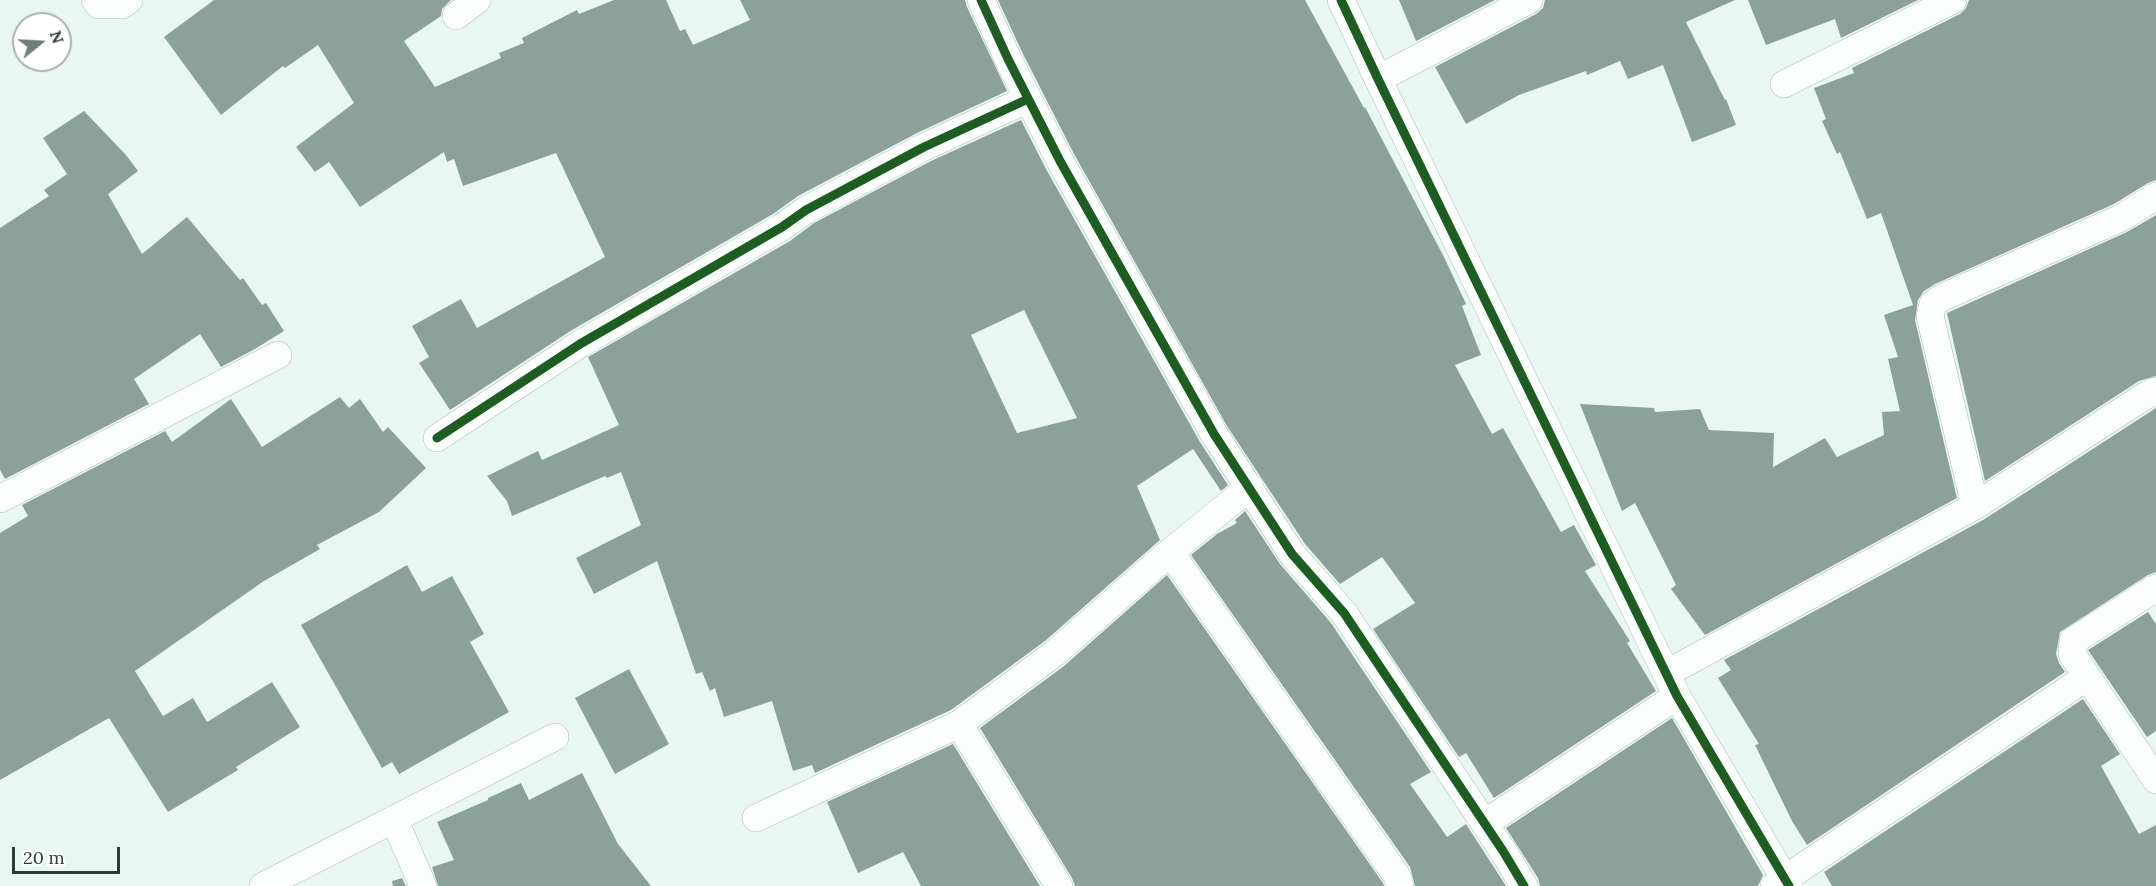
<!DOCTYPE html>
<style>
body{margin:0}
#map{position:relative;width:2156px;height:886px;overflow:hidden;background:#e9f7f2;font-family:Lora,serif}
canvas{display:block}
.north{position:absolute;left:12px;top:12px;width:60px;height:60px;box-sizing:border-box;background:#fff;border:2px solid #aab1af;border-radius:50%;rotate:72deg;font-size:16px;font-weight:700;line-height:24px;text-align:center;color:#2a3c36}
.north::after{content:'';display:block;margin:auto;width:21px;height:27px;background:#6d7d78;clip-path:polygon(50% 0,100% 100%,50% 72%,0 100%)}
.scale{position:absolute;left:12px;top:847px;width:108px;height:27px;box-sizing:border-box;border:3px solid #2a3c36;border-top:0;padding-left:8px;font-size:18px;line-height:21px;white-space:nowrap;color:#2a3c36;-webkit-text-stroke:4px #fff;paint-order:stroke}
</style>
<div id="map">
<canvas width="2156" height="886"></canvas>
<div class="north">N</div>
<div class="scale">20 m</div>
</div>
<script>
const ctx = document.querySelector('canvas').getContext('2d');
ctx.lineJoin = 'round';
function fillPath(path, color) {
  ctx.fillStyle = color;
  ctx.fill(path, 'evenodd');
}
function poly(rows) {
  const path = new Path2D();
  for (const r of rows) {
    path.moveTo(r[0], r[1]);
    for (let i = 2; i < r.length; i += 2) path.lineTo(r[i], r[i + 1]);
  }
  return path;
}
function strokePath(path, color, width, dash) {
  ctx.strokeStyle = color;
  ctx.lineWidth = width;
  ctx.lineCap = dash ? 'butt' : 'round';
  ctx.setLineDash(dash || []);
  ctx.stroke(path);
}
const building = poly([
 [214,0,451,0,442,9,441,16,404,41,435,87,501,58,499,53,524,43,522,38,577,10,579,14,614,0,666,0,680,31,685,29,693,45,750,20,740,0,965,0,967,7,1007,91,917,133,798,196,773,214,572,330,450,410,419,363,429,357,412,326,461,299,477,328,605,257,556,153,463,186,454,159,447,162,444,152,360,207,329,162,315,172,296,147,354,103,318,45,285,68,283,66,221,115,164,37],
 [998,0,1305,0,1364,108,1365,107,1444,257,1466,304,1462,306,1481,355,1455,365,1492,434,1503,428,1561,532,1574,525,1596,565,1585,571,1630,641,1627,643,1656,691,1494,798,1466,753,1459,757,1373,629,1415,603,1382,557,1340,584,1305,544,1227,426,1074,154,1022,52],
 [1399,0,1495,0,1416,41],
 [1545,0,1735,0,1686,22,1725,100,1726,99,1736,125,1692,142,1663,65,1628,79,1620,61,1587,75,1586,71,1519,95,1466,124,1435,67,1536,14,1543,8],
 [1748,0,1918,0,1841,38,1835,19,1766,45],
 [1969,0,2156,0,2156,180,2148,183,2114,204,1935,284,1924,291,1918,300,1915,320,1957,498,1705,635,1671,589,1676,585,1635,503,1622,511,1580,404,1654,408,1655,412,1700,409,1709,430,1774,433,1773,467,1825,438,1837,457,1884,435,1882,412,1900,411,1888,359,1898,357,1884,315,1913,305,1881,213,1867,219,1840,152,1837,154,1822,121,1826,119,1814,88,1854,73,1852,68,1960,14,1966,8],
 [84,111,126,155,138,171,108,194,142,254,187,217,240,280,243,278,262,305,266,303,284,331,255,349,221,367,200,334,134,379,149,404,5,479,0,470,0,228,49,196,44,190,67,174,43,138],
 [1021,120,1046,169,1200,442,1228,485,1221,491,1193,449,1137,486,1160,540,1045,641,951,710,815,773,812,765,793,771,772,701,724,717,715,688,710,691,702,672,696,674,657,561,594,594,576,558,641,525,621,472,607,478,605,476,512,516,507,501,487,476,538,451,542,460,619,425,588,357,790,241,814,223,931,161],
 [1024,310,1077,418,1017,433,971,335],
 [2156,215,2156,376,2139,381,1985,481,1947,313,2127,232],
 [340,397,349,408,360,399,383,432,388,427,426,468,379,512,317,545,320,549,264,581,135,671,163,716,193,698,207,722,272,682,300,727,236,767,238,770,168,812,109,718,0,780,0,533,28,516,22,505,165,431,172,442,231,399,262,447],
 [2156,408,2156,572,2148,575,2060,632,2056,654,2059,663,2065,672,1807,845,1792,821,1755,745,1759,744,1718,678,1731,670,1724,660,1983,520],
 [1245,511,1280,564,1331,623,1431,772,1410,784,1447,837,1466,824,1506,886,1415,886,1410,867,1191,555,1217,534,1237,523,1235,520],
 [407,565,422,592,452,576,484,634,470,642,509,712,399,774,392,762,382,768,301,625],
 [1167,575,1383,883,1384,886,1075,886,1072,878,980,728,1064,666],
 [2148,612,2156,624,2156,731,2147,737,2088,650],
 [629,669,669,744,615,774,575,698],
 [2083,699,2120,754,2101,766,2139,834,2156,825,2156,886,1832,886,1824,872],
 [1672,718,1763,875,1758,886,1540,886,1538,878,1506,828],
 [953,744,1040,886,921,886,903,852,858,873,827,802],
 [582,773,618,844,651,886,438,886,432,867,454,860,437,822,488,800,488,798,521,783,529,800],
 [402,878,406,886,393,886,392,881]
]);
const minor = poly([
 [95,0,99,5,122,5,129,0],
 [981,0,1008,59,1060,161,1214,434,1292,554,1344,613,1503,851,1524,886],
 [1341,0,1378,79,1677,696,1789,886],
 [456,16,477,0],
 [1378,79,1529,0],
 [1784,84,1953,0],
 [437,438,580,344,782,227,806,210,924,147,1028,99],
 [0,499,278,355],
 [1975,506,1930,316,1933,304,1941,298,2121,218,2156,196],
 [1170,552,1397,876,1400,886],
 [2156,588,2073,641,2072,654,2156,780],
 [1667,673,1975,506,2148,394,2156,391],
 [959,724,1059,886],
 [756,818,959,724,1055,653,1170,552,1250,487],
 [394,819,423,886],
 [1485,823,1677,696],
 [263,886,555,737],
 [1774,886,2087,677]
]);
const cycleway = poly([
 [981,0,1008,59,1060,161,1214,434,1292,554,1344,613,1503,851,1524,886],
 [1341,0,1378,79,1677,696,1789,886],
 [437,438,580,344,782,227,806,210,924,147,1028,99]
]);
fillPath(building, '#8da19b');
strokePath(minor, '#adbcb6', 28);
strokePath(minor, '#fcfefd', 27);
strokePath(cycleway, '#1b5e20', 9);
</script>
